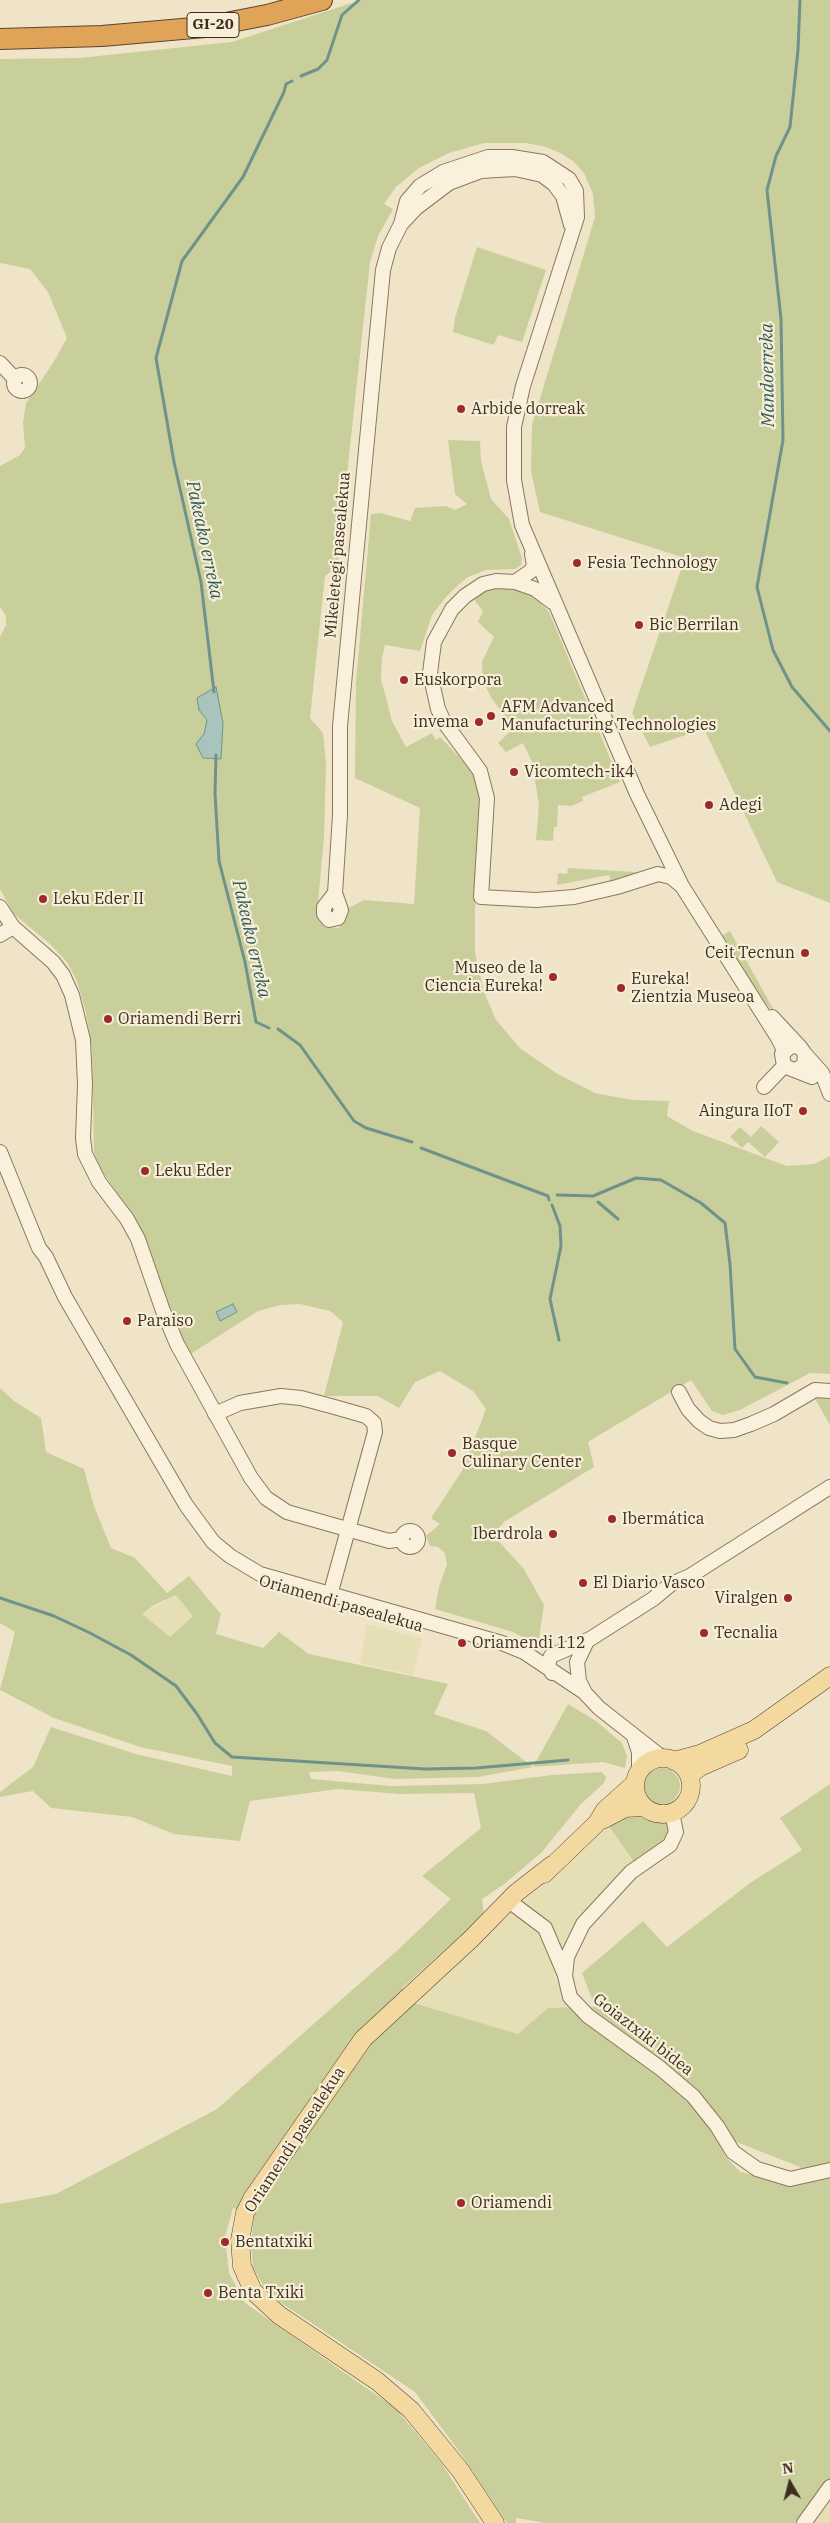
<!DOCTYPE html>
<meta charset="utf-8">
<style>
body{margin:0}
#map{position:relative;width:830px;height:2523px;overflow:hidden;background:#f0e4c8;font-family:"IBM Plex Serif",serif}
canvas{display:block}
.north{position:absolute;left:765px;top:2458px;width:50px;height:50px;-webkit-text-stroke:4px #f7eed8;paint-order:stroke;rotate:352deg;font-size:14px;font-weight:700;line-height:20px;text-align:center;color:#3d2e20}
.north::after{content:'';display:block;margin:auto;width:18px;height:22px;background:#3d2e20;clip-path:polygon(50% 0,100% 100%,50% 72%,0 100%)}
</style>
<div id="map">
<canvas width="830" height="2523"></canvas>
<div class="north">N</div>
</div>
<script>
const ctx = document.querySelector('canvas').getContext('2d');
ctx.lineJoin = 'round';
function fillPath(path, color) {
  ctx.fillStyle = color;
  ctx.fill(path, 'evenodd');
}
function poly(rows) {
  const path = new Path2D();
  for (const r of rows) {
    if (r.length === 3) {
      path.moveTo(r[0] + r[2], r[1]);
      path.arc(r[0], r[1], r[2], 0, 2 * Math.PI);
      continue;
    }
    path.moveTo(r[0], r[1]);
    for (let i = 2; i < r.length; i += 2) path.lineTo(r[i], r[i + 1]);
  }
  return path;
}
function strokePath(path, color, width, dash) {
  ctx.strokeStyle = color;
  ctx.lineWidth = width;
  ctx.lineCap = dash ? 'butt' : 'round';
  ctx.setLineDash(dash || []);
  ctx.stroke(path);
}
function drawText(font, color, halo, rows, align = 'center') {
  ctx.font = font + ' "IBM Plex Serif",serif';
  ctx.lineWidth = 4.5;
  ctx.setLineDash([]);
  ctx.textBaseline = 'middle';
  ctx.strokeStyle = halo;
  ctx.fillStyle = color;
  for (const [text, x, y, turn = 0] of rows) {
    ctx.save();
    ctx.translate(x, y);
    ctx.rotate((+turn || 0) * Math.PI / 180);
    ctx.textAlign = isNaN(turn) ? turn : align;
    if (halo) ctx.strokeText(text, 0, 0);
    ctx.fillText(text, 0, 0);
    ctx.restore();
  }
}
const farmland = poly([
 [176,1595,193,1615,170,1638,142,1614],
 [367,1624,422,1639,413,1675,360,1663],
 [609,1826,634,1862,571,1934,554,1975,572,2008,548,2008,518,2034,417,2004,438,1978],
 [830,2493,830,2523,807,2523]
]);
const green = poly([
 [361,0,830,0,830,903,777,882,704,729,650,747,632,713,685,558,540,512,531,472,532,425,595,217,593,194,584,173,573,161,560,153,546,147,526,143,484,143,449,153,419,168,396,187,384,204,393,209,378,236,370,262,337,567,325,576,310,718,323,733,326,765,324,837,317,914,327,927,339,928,345,910,364,900,414,904,420,808,355,778,356,682,371,514,381,513,410,521,415,508,446,506,455,510,467,504,455,494,448,440,480,441,481,461,491,499,509,519,522,558,521,565,515,569,486,570,468,577,459,584,445,598,432,615,420,651,385,645,382,658,381,679,392,721,406,747,432,733,436,740,440,737,469,767,475,777,481,807,475,910,475,953,484,992,496,1020,521,1049,556,1073,595,1093,632,1100,669,1101,667,1116,693,1131,787,1166,814,1164,830,1156,830,1374,810,1373,740,1410,723,1415,712,1411,691,1380,588,1442,594,1467,504,1522,493,1535,524,1569,544,1605,538,1645,513,1632,435,1609,439,1587,447,1564,445,1553,438,1547,430,1546,426,1536,440,1524,431,1518,462,1471,486,1409,473,1391,440,1371,415,1382,399,1408,378,1396,324,1396,343,1322,330,1311,300,1304,281,1305,258,1311,189,1355,173,1321,148,1243,134,1216,99,1167,94,1152,92,1049,86,1013,77,981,67,962,51,945,14,914,0,889,0,637,6,625,6,616,0,607,0,466,20,455,25,448,23,423,26,403,53,363,67,338,48,292,30,269,0,263,0,59,79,58,232,42],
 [477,247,546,270,522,342,498,335,494,345,453,332,455,318],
 [500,588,529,592,549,612,620,782,582,797,583,801,571,806,558,805,557,827,554,827,553,841,536,840,539,805,532,762,523,743,506,752,498,743,514,728,492,699,483,681,482,662,494,637,478,622,483,611,472,597,490,589],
 [568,868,635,872,635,873,611,882,609,875,557,885,558,873,567,874],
 [730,931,776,1014,765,1003,719,937],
 [761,1126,779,1142,765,1157,748,1142,742,1148,730,1137,740,1127,751,1137],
 [0,1388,14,1401,41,1418,46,1452,84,1469,94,1506,111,1548,135,1558,167,1593,189,1576,221,1614,216,1634,263,1648,279,1632,309,1654,448,1684,434,1714,486,1731,533,1767,568,1704,596,1721,622,1743,627,1756,625,1768,603,1762,533,1767,478,1777,395,1779,337,1771,309,1772,311,1779,391,1786,483,1784,552,1775,602,1772,606,1777,604,1783,581,1804,541,1853,503,1885,482,1899,484,1915,402,1988,417,2004,518,2034,548,2008,595,2007,582,1973,643,1921,667,1947,750,1883,802,1850,780,1818,830,1784,830,2482,798,2523,546,2523,516,2518,516,2523,507,2523,464,2458,415,2392,280,2302,265,2289,253,2267,251,2243,254,2216,233,2208,225,2237,229,2273,245,2303,395,2408,442,2464,480,2523,0,2523,0,2204,56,2194,217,2109,400,1948,451,1899,422,1876,481,1828,474,1793,399,1794,338,1789,250,1801,240,1841,174,1834,132,1817,51,1808,33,1791,0,1797,0,1792,33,1767,51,1727,136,1754,232,1776,232,1766,140,1747,54,1718,0,1690,15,1632,0,1623],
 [176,1595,193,1616,170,1637,142,1614,154,1605],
 [729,2139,800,2167,805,2181,788,2183,740,2172,726,2157,718,2142],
 [830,1396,830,1425,814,1397],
 [662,1786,18],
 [630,1814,666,1822,668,1824,669,1832,665,1840,634,1862,609,1826,615,1820]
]);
const water = poly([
 [216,687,223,723,221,759,203,758,196,744,204,734,207,720,199,710,197,698,216,687],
 [233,1304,237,1312,220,1321,216,1312,233,1304]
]);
const stream = poly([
 [800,0,798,50,790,127,776,156,767,190,781,319,783,440,757,587,773,650,792,687,830,731],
 [301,76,318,69,327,60,342,15,359,0],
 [214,692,201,582,174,462,156,358,182,261,243,177,284,92,286,84,292,81],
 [216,755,215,793,219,861,245,962,256,1022,269,1028],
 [278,1029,300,1045,354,1121,366,1128,412,1142],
 [421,1148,548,1196,549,1200],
 [557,1195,593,1196,636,1178,661,1180,701,1203,725,1223,730,1264,735,1349,755,1377,787,1383],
 [598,1202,618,1219],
 [552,1205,560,1226,561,1246,550,1299,559,1340],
 [0,1598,54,1616,90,1633,131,1655,176,1686,197,1714,215,1743,232,1757,425,1769,476,1768,568,1760]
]);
const minor = poly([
 [402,223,416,208,449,183,481,171,515,169,542,175,554,184,563,196,571,225],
 [0,363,15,379],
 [22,383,8],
 [515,582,531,571,534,565,532,554],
 [552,602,535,589,515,582,496,581,483,584,465,596,452,609,434,642,430,673,438,709,444,722,480,771,487,798,481,897,536,900,574,897,617,887,658,874,671,877,682,886],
 [335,893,324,907,324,914,329,920,338,918,341,910,335,893,340,815,340,726,383,270,389,248,401,224,407,201,420,186,443,172,488,157,512,157,543,162,569,179,576,191,577,217,523,386,514,427,514,480,522,525,637,794,682,886,778,1038,784,1050],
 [0,907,13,927,53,962,63,975,72,995,83,1040,85,1085,83,1138,85,1154,99,1182,127,1219,138,1239,163,1311,177,1344,251,1478,266,1498,287,1512,389,1541,401,1539],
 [0,935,13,927],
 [772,1017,800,1047],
 [805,1054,822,1073,830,1094],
 [796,1070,804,1065,805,1054,800,1047,791,1046,782,1054,784,1066,812,1077],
 [764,1087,784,1066],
 [0,1152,39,1248,46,1257,65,1297,186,1505,213,1542,230,1556,260,1574,502,1643,524,1652,584,1692,599,1708,664,1759],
 [679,1392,688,1409,699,1421,709,1428,720,1431,734,1430,751,1424,774,1414,815,1390,830,1391],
 [215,1414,240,1403,281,1396,301,1398,331,1406,366,1416,374,1423,375,1432,330,1595],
 [410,1539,8],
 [552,1673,548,1664,551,1656,590,1639,653,1599,671,1584,690,1576,830,1487],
 [584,1691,579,1681,577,1662,587,1641],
 [634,1737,639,1752,639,1772],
 [672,1812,676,1832,670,1845,631,1872,583,1924,567,1957,565,1976,570,1997,588,2016,660,2068,693,2096,717,2126,733,2152,757,2169,790,2179,830,2170],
 [513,1904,545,1928,565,1975],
 [804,2523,830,2487]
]);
const major = poly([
 [663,1786,28],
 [674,1761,700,1754,754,1730,830,1676],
 [689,1776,700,1767,739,1750],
 [602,1820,625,1808,644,1807],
 [544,1874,597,1823,605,1810,635,1783],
 [495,2523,460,2470,411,2410,377,2381,279,2315,253,2291,242,2266,240,2240,245,2213,252,2199,363,2039,471,1939,516,1893,552,1865]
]);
const highway = poly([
 [0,39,102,36,205,27,267,15,322,0]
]);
const markers = [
 [461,409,5,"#9e2a2b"],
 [577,563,5,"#9e2a2b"],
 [639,625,5,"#9e2a2b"],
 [404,680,5,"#9e2a2b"],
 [491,716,5,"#9e2a2b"],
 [479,722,5,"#9e2a2b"],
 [514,772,5,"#9e2a2b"],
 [709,805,5,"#9e2a2b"],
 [43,899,5,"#9e2a2b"],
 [805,953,5,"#9e2a2b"],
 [553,977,5,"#9e2a2b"],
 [621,988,5,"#9e2a2b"],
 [108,1019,5,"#9e2a2b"],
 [803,1111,5,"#9e2a2b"],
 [145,1171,5,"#9e2a2b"],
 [127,1321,5,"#9e2a2b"],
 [452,1453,5,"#9e2a2b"],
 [612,1519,5,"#9e2a2b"],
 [553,1534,5,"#9e2a2b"],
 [583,1583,5,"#9e2a2b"],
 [788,1598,5,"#9e2a2b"],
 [704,1633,5,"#9e2a2b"],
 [462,1643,5,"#9e2a2b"],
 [461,2203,5,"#9e2a2b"],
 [225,2242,5,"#9e2a2b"],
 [208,2293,5,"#9e2a2b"]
];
const shields = [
 [213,25,52]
];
const shieldNames = [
 ["GI-20",213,25]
];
const poiNames = [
 ["Arbide dorreak",471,409],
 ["Fesia Technology",587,563],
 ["Bic Berrilan",649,625],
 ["Euskorpora",414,680],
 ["AFM Advanced",501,707],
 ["Manufacturing Technologies",501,725],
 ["invema",469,722,"right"],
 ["Vicomtech-ik4",524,772],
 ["Adegi",719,805],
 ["Leku Eder II",53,899],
 ["Ceit Tecnun",795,953,"right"],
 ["Museo de la",543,968,"right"],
 ["Ciencia Eureka!",543,986,"right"],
 ["Eureka!",631,979],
 ["Zientzia Museoa",631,997],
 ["Oriamendi Berri",118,1019],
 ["Aingura IIoT",793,1111,"right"],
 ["Leku Eder",155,1171],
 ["Paraiso",137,1321],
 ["Basque",462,1444],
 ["Culinary Center",462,1462],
 ["Ibermática",622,1519],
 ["Iberdrola",543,1534,"right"],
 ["El Diario Vasco",593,1583],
 ["Viralgen",778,1598,"right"],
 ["Tecnalia",714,1633],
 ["Oriamendi 112",472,1643],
 ["Oriamendi",471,2203],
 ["Bentatxiki",235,2242],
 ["Benta Txiki",218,2293]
];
const streetNames = [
 ["Mikeletegi pasealekua",338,555,-85],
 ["Oriamendi pasealekua",341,1604,16],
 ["Goiaztxiki bidea",643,2035,38],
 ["Oriamendi pasealekua",295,2140,-57]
];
const waterNames = [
 ["Mandoerreka",768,375,-91],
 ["Pakeako erreka",204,540,78],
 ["Pakeako erreka",251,939,77]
];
fillPath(farmland, '#e6deb5');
fillPath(green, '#c9cf9b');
fillPath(water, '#a9c4bc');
strokePath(water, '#6f938a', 1);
strokePath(stream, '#6f938a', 3);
strokePath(minor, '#8d765c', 16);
strokePath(major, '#5b4430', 19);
strokePath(highway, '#5b4430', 22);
strokePath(minor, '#faf1dc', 14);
strokePath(major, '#f3d9a0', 18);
strokePath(highway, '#e0a458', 20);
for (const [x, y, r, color] of markers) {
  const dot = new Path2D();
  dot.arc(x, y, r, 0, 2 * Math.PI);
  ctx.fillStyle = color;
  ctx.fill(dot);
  strokePath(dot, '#f7eed8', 2);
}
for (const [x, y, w] of shields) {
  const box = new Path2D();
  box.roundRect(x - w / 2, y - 12.5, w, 25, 4);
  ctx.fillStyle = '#f7eed8';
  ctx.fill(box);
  strokePath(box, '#3d2e20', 1);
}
drawText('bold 15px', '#3d2e20', null, shieldNames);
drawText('16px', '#3d2e20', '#f7eed8', poiNames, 'left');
drawText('16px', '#3d2e20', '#f7eed8', streetNames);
drawText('italic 18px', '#2f5d5a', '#f7eed8', waterNames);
</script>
